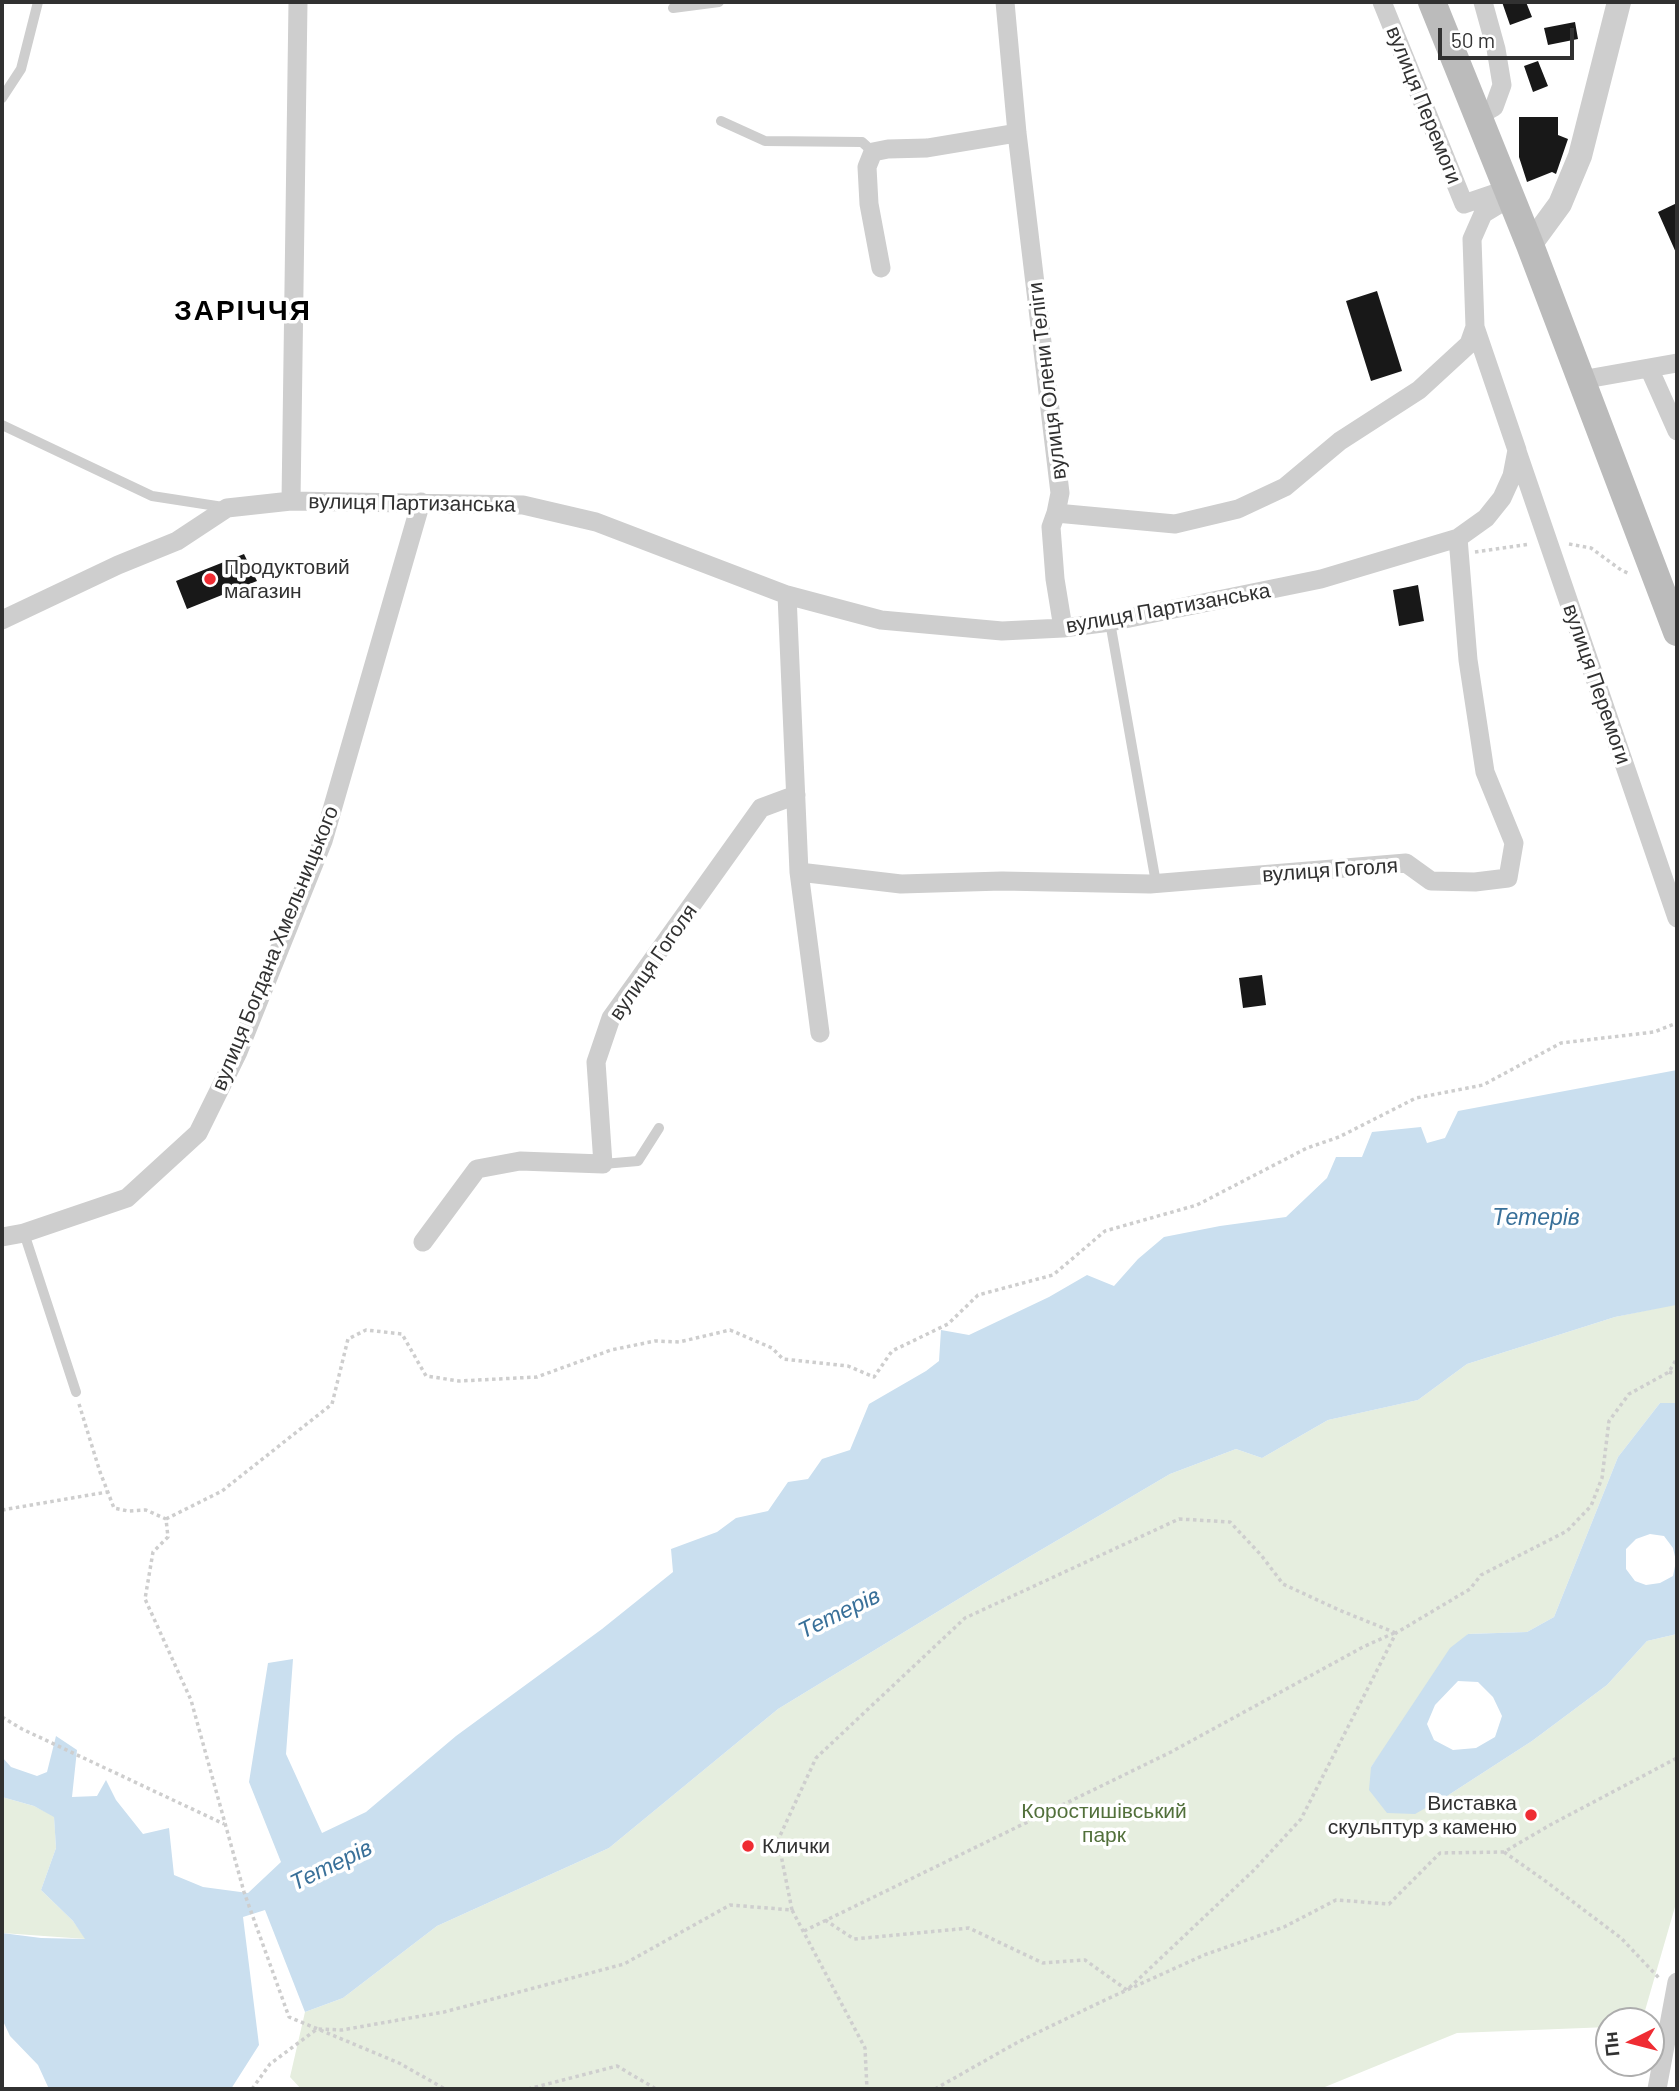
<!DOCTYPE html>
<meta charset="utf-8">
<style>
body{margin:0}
#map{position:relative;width:1679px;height:2091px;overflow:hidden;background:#fff;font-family:Barlow,sans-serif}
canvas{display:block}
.frame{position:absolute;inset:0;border:4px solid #313131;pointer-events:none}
.north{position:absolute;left:1595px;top:2007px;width:70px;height:70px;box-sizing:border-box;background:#fff;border:2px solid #adadad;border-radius:50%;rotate:264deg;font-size:19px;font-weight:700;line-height:28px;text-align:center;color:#313131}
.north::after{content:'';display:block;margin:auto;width:24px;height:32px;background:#ef2c33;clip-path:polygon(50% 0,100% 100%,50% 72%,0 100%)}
.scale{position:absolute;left:1438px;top:28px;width:136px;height:32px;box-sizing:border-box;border:4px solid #313131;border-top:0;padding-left:9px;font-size:21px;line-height:24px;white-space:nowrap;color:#313131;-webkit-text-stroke:5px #fff;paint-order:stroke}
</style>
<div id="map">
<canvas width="1679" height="2091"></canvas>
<div class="frame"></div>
<div class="north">Пн</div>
<div class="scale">50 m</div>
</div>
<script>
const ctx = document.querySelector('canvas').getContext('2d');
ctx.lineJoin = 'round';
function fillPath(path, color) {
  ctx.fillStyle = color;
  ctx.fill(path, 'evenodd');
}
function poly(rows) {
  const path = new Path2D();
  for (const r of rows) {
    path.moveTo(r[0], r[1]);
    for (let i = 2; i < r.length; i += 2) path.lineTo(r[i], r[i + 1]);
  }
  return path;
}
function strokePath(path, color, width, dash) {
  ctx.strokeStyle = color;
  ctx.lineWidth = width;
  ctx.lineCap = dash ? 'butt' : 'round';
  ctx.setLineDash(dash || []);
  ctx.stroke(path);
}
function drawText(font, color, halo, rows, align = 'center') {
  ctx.font = font + ' Barlow,sans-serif';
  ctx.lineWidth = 7;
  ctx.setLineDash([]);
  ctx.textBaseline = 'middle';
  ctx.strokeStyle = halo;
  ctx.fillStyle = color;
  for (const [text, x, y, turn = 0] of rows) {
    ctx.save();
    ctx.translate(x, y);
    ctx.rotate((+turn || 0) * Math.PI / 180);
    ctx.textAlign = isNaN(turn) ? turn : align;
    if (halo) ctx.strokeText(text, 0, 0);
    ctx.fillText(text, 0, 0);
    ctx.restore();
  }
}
const green = poly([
 [1677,1304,1677,1403,1660,1403,1618,1457,1554,1617,1527,1632,1468,1634,1371,1767,1447,1796,1532,1741,1607,1685,1647,1641,1677,1634,1677,1900,1642,2021,1609,2021,1609,2027,1457,2033,1320,2089,301,2089,290,2077,305,2012,343,1998,437,1926,609,1848,778,1709,983,1584,1170,1474,1236,1449,1262,1458,1328,1420,1418,1400,1467,1364,1615,1317],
 [2,1797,34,1806,54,1816,56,1848,41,1890,73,1921,86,1939,2,1933]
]);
const water = poly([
 [1677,1070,1676,1305,1615,1317,1467,1364,1418,1400,1328,1420,1262,1458,1236,1449,1170,1474,983,1584,778,1709,609,1848,437,1926,343,1998,305,2012,265,1910,243,1917,259,2045,231,2089,49,2089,38,2065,10,2036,2,2019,2,1933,41,1938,85,1939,73,1921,41,1890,56,1848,54,1817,34,1806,2,1797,2,1757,11,1767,37,1776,47,1772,56,1736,77,1750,72,1797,97,1796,106,1780,116,1800,143,1834,169,1828,174,1875,203,1887,248,1893,281,1862,249,1782,268,1663,293,1659,286,1754,322,1833,366,1812,456,1736,602,1629,673,1572,671,1549,717,1532,736,1518,768,1511,788,1482,808,1479,822,1459,850,1450,869,1404,926,1371,939,1361,941,1330,969,1335,1049,1297,1087,1275,1114,1286,1138,1259,1164,1237,1220,1226,1286,1217,1327,1178,1336,1157,1362,1157,1372,1132,1421,1127,1427,1143,1445,1138,1458,1111],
 [1660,1403,1677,1403,1677,1634,1647,1641,1607,1685,1532,1741,1447,1796,1415,1814,1387,1813,1369,1790,1371,1767,1450,1648,1468,1634,1527,1632,1554,1617,1618,1457],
 [1650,1534,1664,1536,1673,1548,1676,1561,1673,1576,1660,1583,1646,1585,1635,1581,1626,1569,1626,1549,1636,1539],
 [1458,1681,1478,1682,1493,1697,1502,1716,1495,1737,1476,1748,1453,1750,1434,1740,1427,1724,1435,1705]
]);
const building = poly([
 [1502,2,1526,2,1532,17,1510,25],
 [1575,22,1578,39,1548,45,1544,28],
 [1538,61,1548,86,1533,92,1524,66],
 [1519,117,1558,117,1558,135,1568,139,1556,174,1552,172,1527,182,1519,157],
 [1677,203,1677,255,1658,212],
 [1377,291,1402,371,1371,381,1346,301],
 [244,554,257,581,187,609,176,581],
 [1418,585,1424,621,1399,626,1393,590],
 [1262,975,1266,1005,1243,1008,1239,978]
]);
const path = poly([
 [1569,544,1591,548,1621,570,1630,574],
 [1475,552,1530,544],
 [1669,1372,1677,1375],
 [79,1404,100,1472,114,1508,128,1511,146,1510,166,1519,168,1537,153,1552,145,1599,191,1700,244,1892,289,2017,399,2063,445,2089],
 [2,1510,107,1492],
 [166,1519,222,1491,332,1404,348,1339,366,1330,402,1334,426,1376,459,1381,537,1377,611,1350,655,1341,679,1342,730,1330,772,1348,783,1359,848,1366,874,1377,892,1351,948,1324,978,1295,1053,1275,1105,1231,1197,1205,1307,1148,1339,1137,1416,1098,1483,1085,1561,1043,1654,1032,1677,1023],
 [2,1717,22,1729,224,1824],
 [1504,1852,1544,1880,1621,1938,1659,1978],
 [792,1910,778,1840,816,1758,965,1618,1179,1519,1230,1522,1261,1555,1283,1584,1339,1610,1396,1633],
 [825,1920,854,1939,969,1928,1043,1963,1085,1960,1127,1990,1254,1870,1301,1819,1396,1633,1470,1589,1481,1575,1567,1531,1591,1506,1602,1478,1609,1421,1629,1394,1669,1372,1677,1358],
 [804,1931,1171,1752,1363,1647,1394,1633],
 [252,2089,270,2064,317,2029,342,2030,444,2012,624,1964,730,1905,792,1910,865,2048,867,2089],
 [528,2089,617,2066,656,2089],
 [758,2089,762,2089],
 [935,2089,1018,2042,1105,2000,1204,1955,1284,1927,1336,1900,1389,1904,1440,1853,1504,1852,1550,1825,1677,1758]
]);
const service = poly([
 [673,8,719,2],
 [2,98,21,69,38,2],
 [721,121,765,141,862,142,873,152],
 [2,425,152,496,223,507],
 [1110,622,1156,883],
 [603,1164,638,1161,659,1128],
 [24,1233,76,1392]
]);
const minor = poly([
 [1005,2,1017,133,1060,493,1056,513,1051,527,1055,579,1063,628],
 [1382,2,1464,204,1508,189],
 [1478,116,1494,107,1502,85,1496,49,1483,2],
 [881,268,869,204,867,167,873,152,888,149,927,148,1017,133],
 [1649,368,1677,431],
 [1581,380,1677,363],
 [1517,451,1677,918],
 [291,501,298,2],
 [1056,513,1175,524,1238,509,1285,487,1340,441,1419,390,1469,344,1475,327],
 [787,595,799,872,901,884,1002,881,1150,884,1406,863,1431,881,1475,882,1508,878,1514,843,1485,772,1468,660,1458,538],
 [2,620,118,565,177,541,227,508,291,501,523,505,596,522,787,595,881,620,1002,631,1063,628,1110,622,1321,579,1458,538,1486,518,1502,498,1512,476,1517,450,1475,327,1472,239,1483,214,1511,197],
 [799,872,820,1033],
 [2,1237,24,1233,127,1198,198,1133,238,1052,323,841,421,502],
 [423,1242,477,1169,520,1161,603,1164,596,1062,611,1018,761,808,796,795],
 [1657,2089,1677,1982]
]);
const tertiary = poly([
 [1530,245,1560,204,1580,156,1619,2]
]);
const secondary = poly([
 [1432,2,1530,245,1677,632]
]);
const markers = [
 [210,579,7,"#ef2c33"],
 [1531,1815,7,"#ef2c33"],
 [748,1846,7,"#ef2c33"]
];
const streetNames = [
 ["вулиця Перемоги",1424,105,68],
 ["вулиця Олени Теліги",1047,381,-97],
 ["вулиця Партизанська",412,503,1],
 ["вулиця Партизанська",1168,608,-10],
 ["вулиця Перемоги",1597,684,71],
 ["вулиця Гоголя",1330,870,-4],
 ["вулиця Богдана Хмельницького",275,948,-68],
 ["вулиця Гоголя",653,962,-55]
];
const poiNames = [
 ["Продуктовий",224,567],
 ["магазин",224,591],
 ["Виставка",1517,1803,"right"],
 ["скульптур з каменю",1517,1827,"right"],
 ["Клички",762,1846]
];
const parkNames = [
 ["Коростишівський",1104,1811],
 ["парк",1104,1835]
];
const waterNames = [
 ["Тетерів",1536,1217],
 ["Тетерів",839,1613,-26],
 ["Тетерів",331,1865,-26]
];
const districtNames = [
 ["ЗАРІЧЧЯ",243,311]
];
fillPath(green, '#e6eedf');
fillPath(water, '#cadfef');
fillPath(building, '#181818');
strokePath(path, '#cecece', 3.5, [3.5, 3.5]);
strokePath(service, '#cecece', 10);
strokePath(minor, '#cecece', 19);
strokePath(tertiary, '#cecece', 24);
strokePath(secondary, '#bbb', 28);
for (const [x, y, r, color] of markers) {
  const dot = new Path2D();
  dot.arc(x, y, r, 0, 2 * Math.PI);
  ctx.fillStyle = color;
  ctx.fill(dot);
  strokePath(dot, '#fff', 2.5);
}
drawText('21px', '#313131', '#fff', streetNames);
drawText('21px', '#313131', '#fff', poiNames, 'left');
drawText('21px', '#52703b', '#fff', parkNames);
drawText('italic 23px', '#397099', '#fff', waterNames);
ctx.letterSpacing = '2px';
drawText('bold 28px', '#000', '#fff', districtNames);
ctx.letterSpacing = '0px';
</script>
